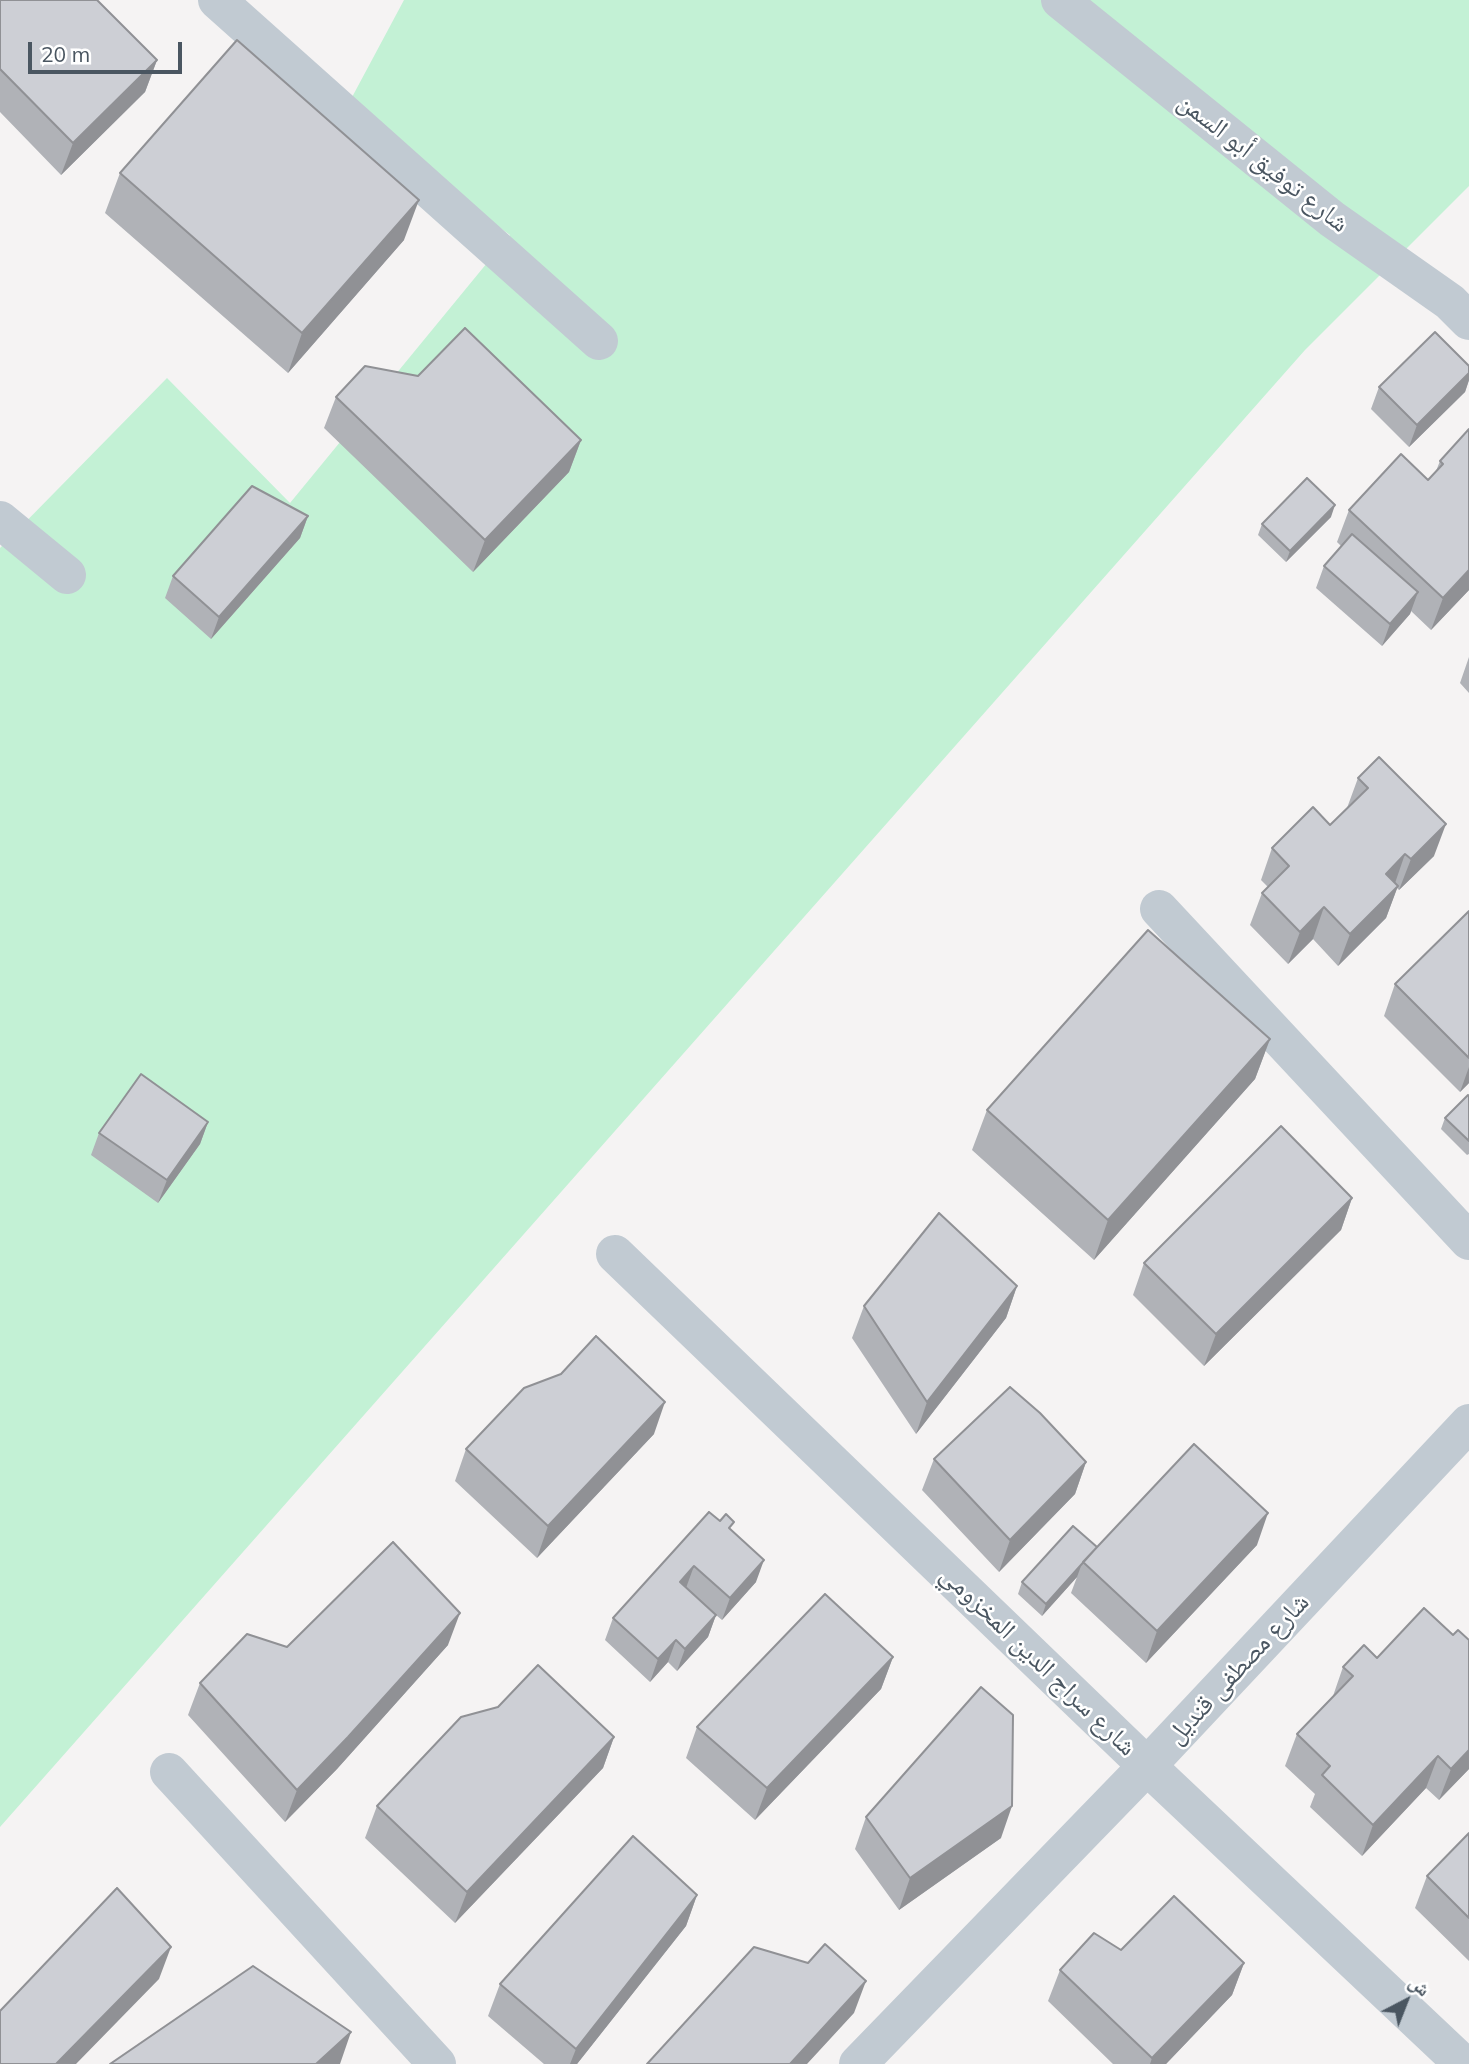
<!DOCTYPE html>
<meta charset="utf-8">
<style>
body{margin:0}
#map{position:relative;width:1469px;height:2064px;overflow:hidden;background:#f5f3f3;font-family:Mulish,"Noto Naskh Arabic",sans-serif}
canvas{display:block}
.north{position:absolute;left:1371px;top:1966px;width:70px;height:70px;-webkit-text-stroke:5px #fff;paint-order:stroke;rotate:42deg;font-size:19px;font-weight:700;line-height:28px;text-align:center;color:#4a5661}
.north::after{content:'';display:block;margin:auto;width:24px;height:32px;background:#4a5661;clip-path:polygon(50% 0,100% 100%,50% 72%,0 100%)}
.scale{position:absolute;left:28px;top:42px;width:154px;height:32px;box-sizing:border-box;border:4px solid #4a5661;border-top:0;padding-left:9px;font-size:21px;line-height:24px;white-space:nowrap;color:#4a5661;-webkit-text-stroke:5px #fff;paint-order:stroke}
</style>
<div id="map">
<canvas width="1469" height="2064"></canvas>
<div class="north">ش</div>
<div class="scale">20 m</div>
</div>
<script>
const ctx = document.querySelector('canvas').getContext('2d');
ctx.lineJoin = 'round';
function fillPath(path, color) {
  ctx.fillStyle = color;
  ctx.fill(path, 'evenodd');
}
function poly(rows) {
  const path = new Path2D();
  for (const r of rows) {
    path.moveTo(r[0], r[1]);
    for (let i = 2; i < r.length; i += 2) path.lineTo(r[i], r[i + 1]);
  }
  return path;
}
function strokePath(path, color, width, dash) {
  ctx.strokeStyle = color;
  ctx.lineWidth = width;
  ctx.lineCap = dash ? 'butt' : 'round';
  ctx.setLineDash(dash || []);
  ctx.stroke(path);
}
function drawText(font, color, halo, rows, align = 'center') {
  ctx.font = font + ' Mulish,"Noto Naskh Arabic",sans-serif';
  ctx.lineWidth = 5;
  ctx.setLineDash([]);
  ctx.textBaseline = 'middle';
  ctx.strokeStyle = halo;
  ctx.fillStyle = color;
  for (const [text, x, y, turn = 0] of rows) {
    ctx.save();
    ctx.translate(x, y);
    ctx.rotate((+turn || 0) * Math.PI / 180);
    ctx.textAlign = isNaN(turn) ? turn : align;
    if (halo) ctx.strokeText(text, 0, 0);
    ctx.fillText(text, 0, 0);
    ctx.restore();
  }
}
const green = poly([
 [404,0,1469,0,1469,186,1305,350,0,1827,0,548,167,378,290,503,510,235,343,114]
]);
const minor = poly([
 [217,0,599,341],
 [1060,0,1332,219,1450,302,1469,321],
 [0,520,67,575],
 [1159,909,1469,1241],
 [615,1254,1147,1766,1463,2064],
 [169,1772,437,2064],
 [858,2064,1147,1766,1469,1423]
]);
const wall = poly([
 [0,0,157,60,145,92,61,175,0,112],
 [120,173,404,240,288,373,105,213],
 [1469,366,1469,380,1465,392,1409,447,1371,409,1379,387],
 [336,397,581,440,569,472,473,572,324,428],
 [1469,429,1469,590,1431,630,1411,611,1410,614,1382,646,1316,588,1324,566,1341,546,1337,542,1349,510,1428,480,1436,471,1440,461],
 [308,516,300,538,211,639,165,598,173,576],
 [1331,517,1286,562,1258,535,1262,524],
 [1469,657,1469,693,1460,683],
 [1358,778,1434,856,1399,890,1397,888,1386,918,1338,966,1313,939,1288,964,1250,925,1262,893,1268,887,1261,880,1272,848,1330,825,1347,808],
 [1469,911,1469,1083,1460,1092,1384,1016,1395,984],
 [1270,1039,1255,1079,1094,1260,972,1150,987,1110],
 [1469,1096,1469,1154,1467,1155,1441,1129,1445,1118],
 [208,1122,200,1144,158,1203,91,1155,99,1133],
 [1352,1198,1341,1230,1204,1366,1133,1295,1144,1263],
 [1017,1286,1006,1318,916,1434,852,1338,864,1306],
 [654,1434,537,1558,455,1481,466,1449],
 [934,1459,1086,1462,1075,1494,999,1572,922,1490],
 [720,1521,731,1530,756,1582,722,1620,716,1615,708,1637,677,1671,668,1662,650,1682,605,1640,613,1618],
 [1257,1545,1146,1663,1071,1593,1077,1577,1042,1616,1018,1594,1022,1582,1097,1547],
 [1453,1635,1469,1640,1469,1769,1439,1800,1426,1788,1362,1856,1310,1807,1315,1794,1285,1766,1297,1734,1333,1696,1343,1667],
 [448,1645,337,1769,285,1822,188,1715,200,1683,287,1647],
 [893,1657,881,1689,755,1820,686,1758,697,1727],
 [614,1737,603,1768,455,1923,365,1838,377,1806],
 [866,1817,1001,1838,899,1910,855,1849],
 [1469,1833,1469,1961,1415,1908,1427,1876],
 [697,1895,686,1926,577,2064,544,2064,488,2016,500,1984],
 [1244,1963,1232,1995,1166,2064,1113,2064,1048,2001,1060,1970]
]);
const shadedWall = poly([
 [157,60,145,92,61,175,73,143],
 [419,200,404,240,288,373,302,333],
 [1469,373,1469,380,1465,392,1409,447,1417,425],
 [581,440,569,472,473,572,485,540],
 [1335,505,1331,517,1286,562,1290,551],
 [308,516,300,538,211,639,219,617],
 [1469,570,1469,590,1431,630,1443,598],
 [1418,592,1410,614,1382,646,1390,624],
 [1446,824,1434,856,1399,890,1411,859],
 [1405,854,1394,886,1386,874],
 [1398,886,1386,918,1338,966,1350,934],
 [1324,907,1313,939,1288,964,1300,932],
 [1270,1039,1255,1079,1094,1260,1108,1220],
 [1469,1067,1469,1083,1460,1092],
 [208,1122,200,1144,158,1203,167,1180],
 [1352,1198,1341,1230,1204,1366,1216,1334],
 [1017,1286,1006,1318,916,1434,927,1402],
 [665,1402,654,1434,537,1558,548,1526],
 [1086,1462,1075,1494,999,1572,1010,1540],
 [1268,1513,1257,1545,1146,1663,1157,1631],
 [764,1560,756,1582,722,1620,730,1598],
 [694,1566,686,1588,680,1582],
 [1081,1566,1077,1577,1042,1616,1046,1604],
 [460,1613,448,1645,337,1769,285,1822,297,1790],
 [716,1615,708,1637,677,1671,685,1649],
 [676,1640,668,1662,650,1682,658,1659],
 [893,1657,881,1689,755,1820,767,1788],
 [614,1737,603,1768,455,1923,467,1892],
 [1469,1750,1469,1769,1439,1800,1451,1769],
 [1438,1756,1426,1788,1362,1856,1373,1825],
 [1012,1806,1001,1838,899,1910,910,1878],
 [697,1895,686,1926,577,2064,570,2064,576,2049],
 [171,1947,159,1979,76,2064,56,2064],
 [1244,1963,1232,1995,1166,2064,1150,2064,1152,2058],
 [866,1981,854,2013,807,2064,790,2064],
 [351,2032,340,2064,316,2064]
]);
const building = poly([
 [0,0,97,0,157,60,73,143,0,69,0,0],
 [237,40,419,200,302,333,120,173,237,40],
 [465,328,581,440,485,540,336,397,365,366,418,376,465,328],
 [1435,332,1469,366,1469,373,1417,425,1379,387,1435,332],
 [1469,429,1469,570,1443,598,1349,510,1401,454,1428,480,1443,464,1440,461,1469,429],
 [1307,478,1335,505,1290,551,1262,524,1307,478],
 [252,486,308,516,219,617,173,576,252,486],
 [1352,534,1418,592,1390,624,1324,566,1352,534],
 [1379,757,1446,824,1411,859,1405,854,1386,874,1398,886,1350,934,1324,907,1300,932,1262,893,1289,866,1272,848,1313,807,1330,825,1368,788,1358,778,1379,757],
 [1469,911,1469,1058,1395,984,1469,911],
 [1148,930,1270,1039,1108,1220,987,1110,1148,930],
 [141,1074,208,1122,167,1180,99,1133,141,1074],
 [1468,1095,1469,1096,1469,1141,1445,1118,1468,1095],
 [1281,1126,1352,1198,1216,1334,1144,1263,1281,1126],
 [939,1213,1017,1286,927,1402,864,1306,939,1213],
 [596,1336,665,1402,548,1526,466,1449,524,1388,561,1374,596,1336],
 [1010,1387,1040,1413,1086,1462,1010,1540,934,1459,1010,1387],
 [1194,1444,1268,1513,1157,1631,1083,1562,1194,1444],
 [709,1512,720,1521,726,1514,734,1522,729,1528,764,1560,730,1598,694,1566,680,1582,716,1615,685,1649,676,1640,658,1659,613,1618,709,1512],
 [1073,1526,1097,1547,1046,1604,1022,1582,1073,1526],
 [393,1542,460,1613,348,1737,297,1790,200,1683,247,1634,287,1647,393,1542],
 [825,1594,893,1657,767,1788,697,1727,825,1594],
 [1424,1608,1453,1635,1458,1630,1469,1640,1469,1750,1451,1769,1438,1756,1373,1825,1322,1775,1330,1766,1297,1734,1353,1676,1343,1667,1364,1645,1377,1658,1424,1608],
 [538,1665,614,1737,467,1892,377,1806,461,1717,498,1707,538,1665],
 [981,1687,1013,1715,1012,1806,910,1878,866,1817,981,1687],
 [1469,1833,1469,1918,1427,1876,1469,1833],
 [633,1836,697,1895,576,2049,500,1984,633,1836],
 [117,1888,171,1947,56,2064,0,2064,0,2011,117,1888],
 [1174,1896,1244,1963,1152,2058,1060,1970,1094,1933,1121,1950,1174,1896],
 [825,1944,866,1981,790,2064,647,2064,754,1947,808,1963,825,1944],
 [253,1966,351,2032,316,2064,110,2064,253,1966]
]);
const streetNames = [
 ["شارع توفيق أبو السمن",1263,163,38],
 ["شارع سراج الدين المخزومي",1038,1661,44],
 ["شارع مصطفى قنديل",1238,1669,-47]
];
fillPath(green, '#c3f1d5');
strokePath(minor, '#c1cad2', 38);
fillPath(wall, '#b0b2b7');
fillPath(shadedWall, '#909195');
fillPath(building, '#cdcfd5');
strokePath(building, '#909195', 2);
drawText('26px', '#4a5661', '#fff', streetNames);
</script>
